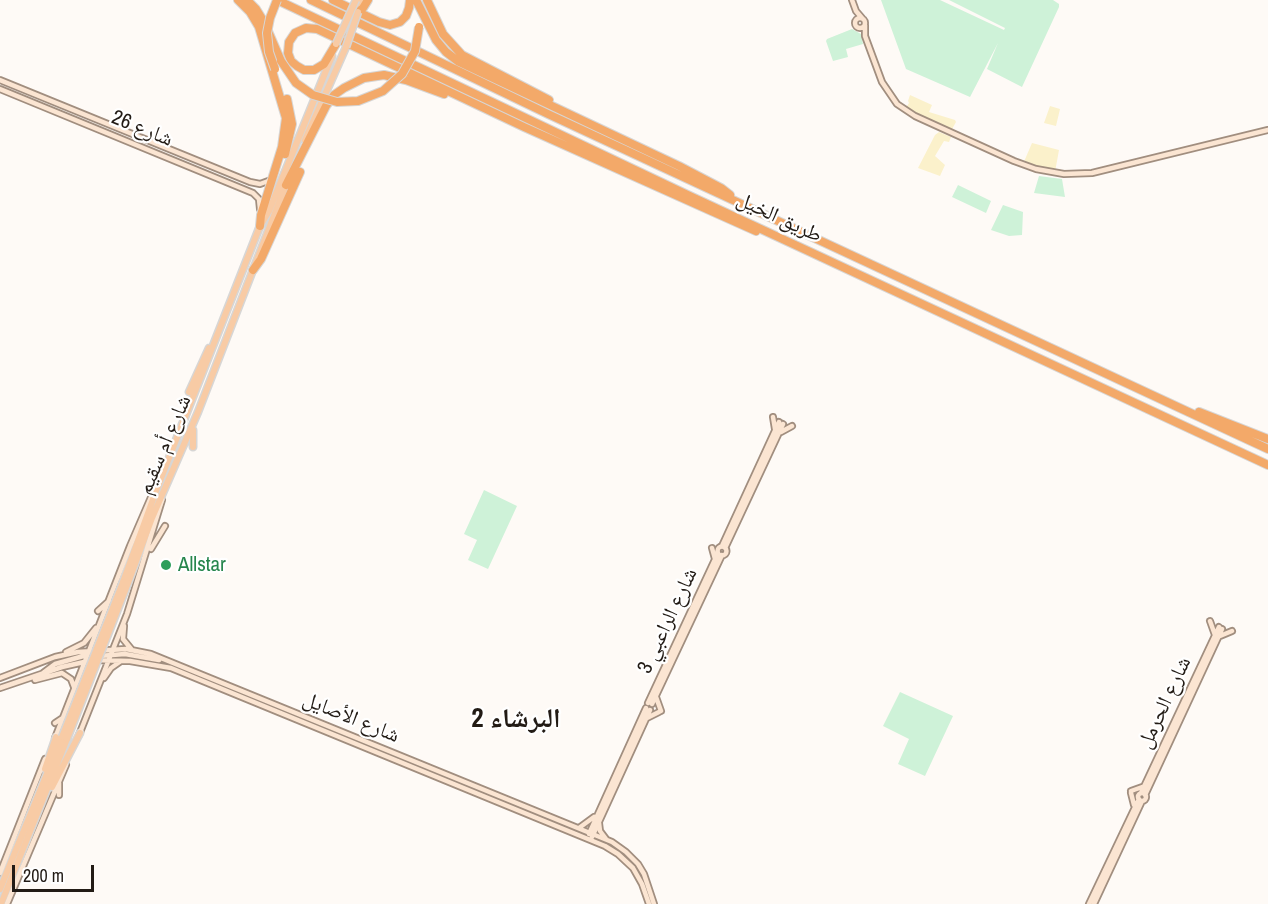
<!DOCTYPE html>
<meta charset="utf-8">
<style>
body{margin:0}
#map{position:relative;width:1268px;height:904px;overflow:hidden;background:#fefaf6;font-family:"Archivo Narrow",sans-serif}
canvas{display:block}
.scale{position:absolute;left:12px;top:865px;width:82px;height:27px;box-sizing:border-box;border:3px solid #221b15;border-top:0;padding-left:8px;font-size:18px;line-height:21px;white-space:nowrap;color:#221b15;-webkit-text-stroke:4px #fff;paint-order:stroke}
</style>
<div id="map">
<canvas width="1268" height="904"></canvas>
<div class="scale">200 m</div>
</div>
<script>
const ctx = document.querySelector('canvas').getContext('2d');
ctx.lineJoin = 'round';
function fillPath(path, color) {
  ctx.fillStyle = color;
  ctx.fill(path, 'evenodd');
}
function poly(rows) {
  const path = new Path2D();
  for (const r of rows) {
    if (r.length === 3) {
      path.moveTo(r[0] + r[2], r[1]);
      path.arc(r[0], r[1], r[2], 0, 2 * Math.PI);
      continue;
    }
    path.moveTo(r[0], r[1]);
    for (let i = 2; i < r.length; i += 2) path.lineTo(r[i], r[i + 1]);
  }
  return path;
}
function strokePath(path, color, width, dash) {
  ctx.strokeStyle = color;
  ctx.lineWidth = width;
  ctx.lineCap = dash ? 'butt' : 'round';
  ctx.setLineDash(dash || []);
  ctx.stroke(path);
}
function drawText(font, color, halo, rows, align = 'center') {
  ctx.font = font + ' "Archivo Narrow","Noto Naskh Arabic",sans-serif';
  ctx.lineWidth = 4.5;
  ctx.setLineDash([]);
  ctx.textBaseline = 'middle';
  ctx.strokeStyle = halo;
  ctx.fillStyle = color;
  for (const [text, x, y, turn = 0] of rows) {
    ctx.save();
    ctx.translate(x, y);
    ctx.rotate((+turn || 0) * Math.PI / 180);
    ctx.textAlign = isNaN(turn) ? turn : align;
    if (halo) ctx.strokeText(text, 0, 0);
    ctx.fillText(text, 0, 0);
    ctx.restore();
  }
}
const green = poly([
 [881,0,940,0,1004,30,1005,28,949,0,1053,0,1059,4,1059,7,1022,87,987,69,998,43,970,97,906,69],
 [852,29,861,34,863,44,846,49,848,57,833,61,826,41,827,39],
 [1039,176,1062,179,1065,197,1034,193],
 [958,185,991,201,986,213,952,197],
 [1003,205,1023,212,1022,235,1009,236,991,230],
 [484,490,517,506,488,569,468,560,477,540,464,534],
 [900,692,953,716,925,776,898,764,909,739,883,726]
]);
const sand = poly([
 [910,95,932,105,929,112,955,120,956,122,951,131,905,109,909,103,908,101],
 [1050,106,1060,109,1056,126,1044,123],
 [939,132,951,137,949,142,944,141,935,156,945,165,940,176,918,168,935,135],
 [1032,143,1059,150,1055,172,1023,164]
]);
const secondary = poly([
 [852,0,856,11,862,18],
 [860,23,5],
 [865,25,865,36,882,82,897,104,915,116,1014,161,1036,169,1064,174,1092,173,1268,130],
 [0,80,250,182,260,184,271,180],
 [0,89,253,193,259,199,260,209],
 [773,417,775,429],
 [781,432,792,426],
 [722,546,779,422],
 [722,551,4.5],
 [712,548,715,559],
 [725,548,783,424],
 [151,549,165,526],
 [98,611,109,601],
 [1210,621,1215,635],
 [124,626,123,639,132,650],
 [1220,636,1232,631],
 [66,652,84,643,96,628],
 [99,656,125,654,159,660],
 [43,673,55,664,87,655],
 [0,678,55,657,78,652,126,649,151,654,612,842,626,852,638,864,644,874,654,904],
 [104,678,111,668,121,661],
 [35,680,62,673,71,679,74,687],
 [0,688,62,667,93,660,130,661,171,668,605,846,618,854,633,868,642,884,649,904],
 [656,697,661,711],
 [648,703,718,553],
 [652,704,722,555],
 [647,718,659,712],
 [55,723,64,717],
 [79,735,127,614,162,500],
 [55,738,130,546,152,495],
 [59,783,59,795],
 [1131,791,1145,786],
 [1131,793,1134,805],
 [1141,793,1219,627],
 [1142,797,4],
 [1145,795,1222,629],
 [599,823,600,831,606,839],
 [579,828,594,817],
 [589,834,646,708],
 [592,837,650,710],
 [0,873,45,759],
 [7,904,66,765],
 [1089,904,1139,799],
 [1094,904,1142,801]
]);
const primary = poly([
 [358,11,362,0],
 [305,140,346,47],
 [189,392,209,348],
 [193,447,193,430],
 [123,582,156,491,260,226,269,211,332,56],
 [128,583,152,518,198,412,287,182],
 [45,769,56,737],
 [52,787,80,733],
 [0,889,62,737],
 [1,904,67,739]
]);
const highway = poly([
 [238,0,250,12,259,27,286,118,282,147,261,215,260,226],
 [247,0,256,9,264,22,281,61],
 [277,0,690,196,1268,465],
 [311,0,548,114,1268,449],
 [333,0,379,22,390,25,400,22,406,16,409,8,410,0],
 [416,0,436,40,446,52,459,62,679,166,721,188,730,195],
 [427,0,443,34,462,55,549,100],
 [358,12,363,8,368,0],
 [336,44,324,64,314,70,304,70,297,66,291,61,288,53,289,42,295,33,306,28,317,29,524,127,756,231],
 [285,154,292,124,287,99],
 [286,185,326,106,334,95,344,88,364,78,384,75,406,80,444,94],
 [253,270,261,259,300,172],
 [1199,412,1268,439]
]);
const primaryBridge = poly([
 [336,44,356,0],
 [346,47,358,12],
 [62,737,123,582],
 [67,739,128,583]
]);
const highwayBridge = poly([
 [281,61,296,83,313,95,337,102,358,101,383,91,402,74,415,51,419,27],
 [275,69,269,52,267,33,270,18,277,0]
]);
const markers = [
 [166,565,6,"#2e9e5b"]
];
const streetNames = [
 ["شارع 26",142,129,22],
 ["طريق الخيل",779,218,25],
 ["شارع أم سقيم",165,445,-67],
 ["شارع الراعبي 3",668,621,-65],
 ["شارع الحرمل",1165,703,-65],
 ["شارع الأصايل",351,718,22]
];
const leisureNames = [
 ["Allstar",178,565]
];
const districtNames = [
 ["البرشاء 2",516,720]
];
fillPath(green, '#cef2d8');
fillPath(sand, '#fbf1cb');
strokePath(secondary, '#a18e7f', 8);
strokePath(primary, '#d7d6d5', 9);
strokePath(highway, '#d7d6d5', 10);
strokePath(secondary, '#fbe5d2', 4.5);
strokePath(primary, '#f8cba5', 6);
strokePath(highway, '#f3a969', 8);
strokePath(primaryBridge, '#d7d6d5', 9, []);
strokePath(highwayBridge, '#d7d6d5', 10, []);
strokePath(primaryBridge, '#f8cba5', 6);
strokePath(highwayBridge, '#f3a969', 8);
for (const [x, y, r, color] of markers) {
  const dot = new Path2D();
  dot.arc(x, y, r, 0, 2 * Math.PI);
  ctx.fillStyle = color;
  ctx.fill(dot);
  strokePath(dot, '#fff', 2);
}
drawText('21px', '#221b15', '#fff', streetNames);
drawText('21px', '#27864d', '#fff', leisureNames, 'left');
drawText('bold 27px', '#221b15', '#fff', districtNames);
</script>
